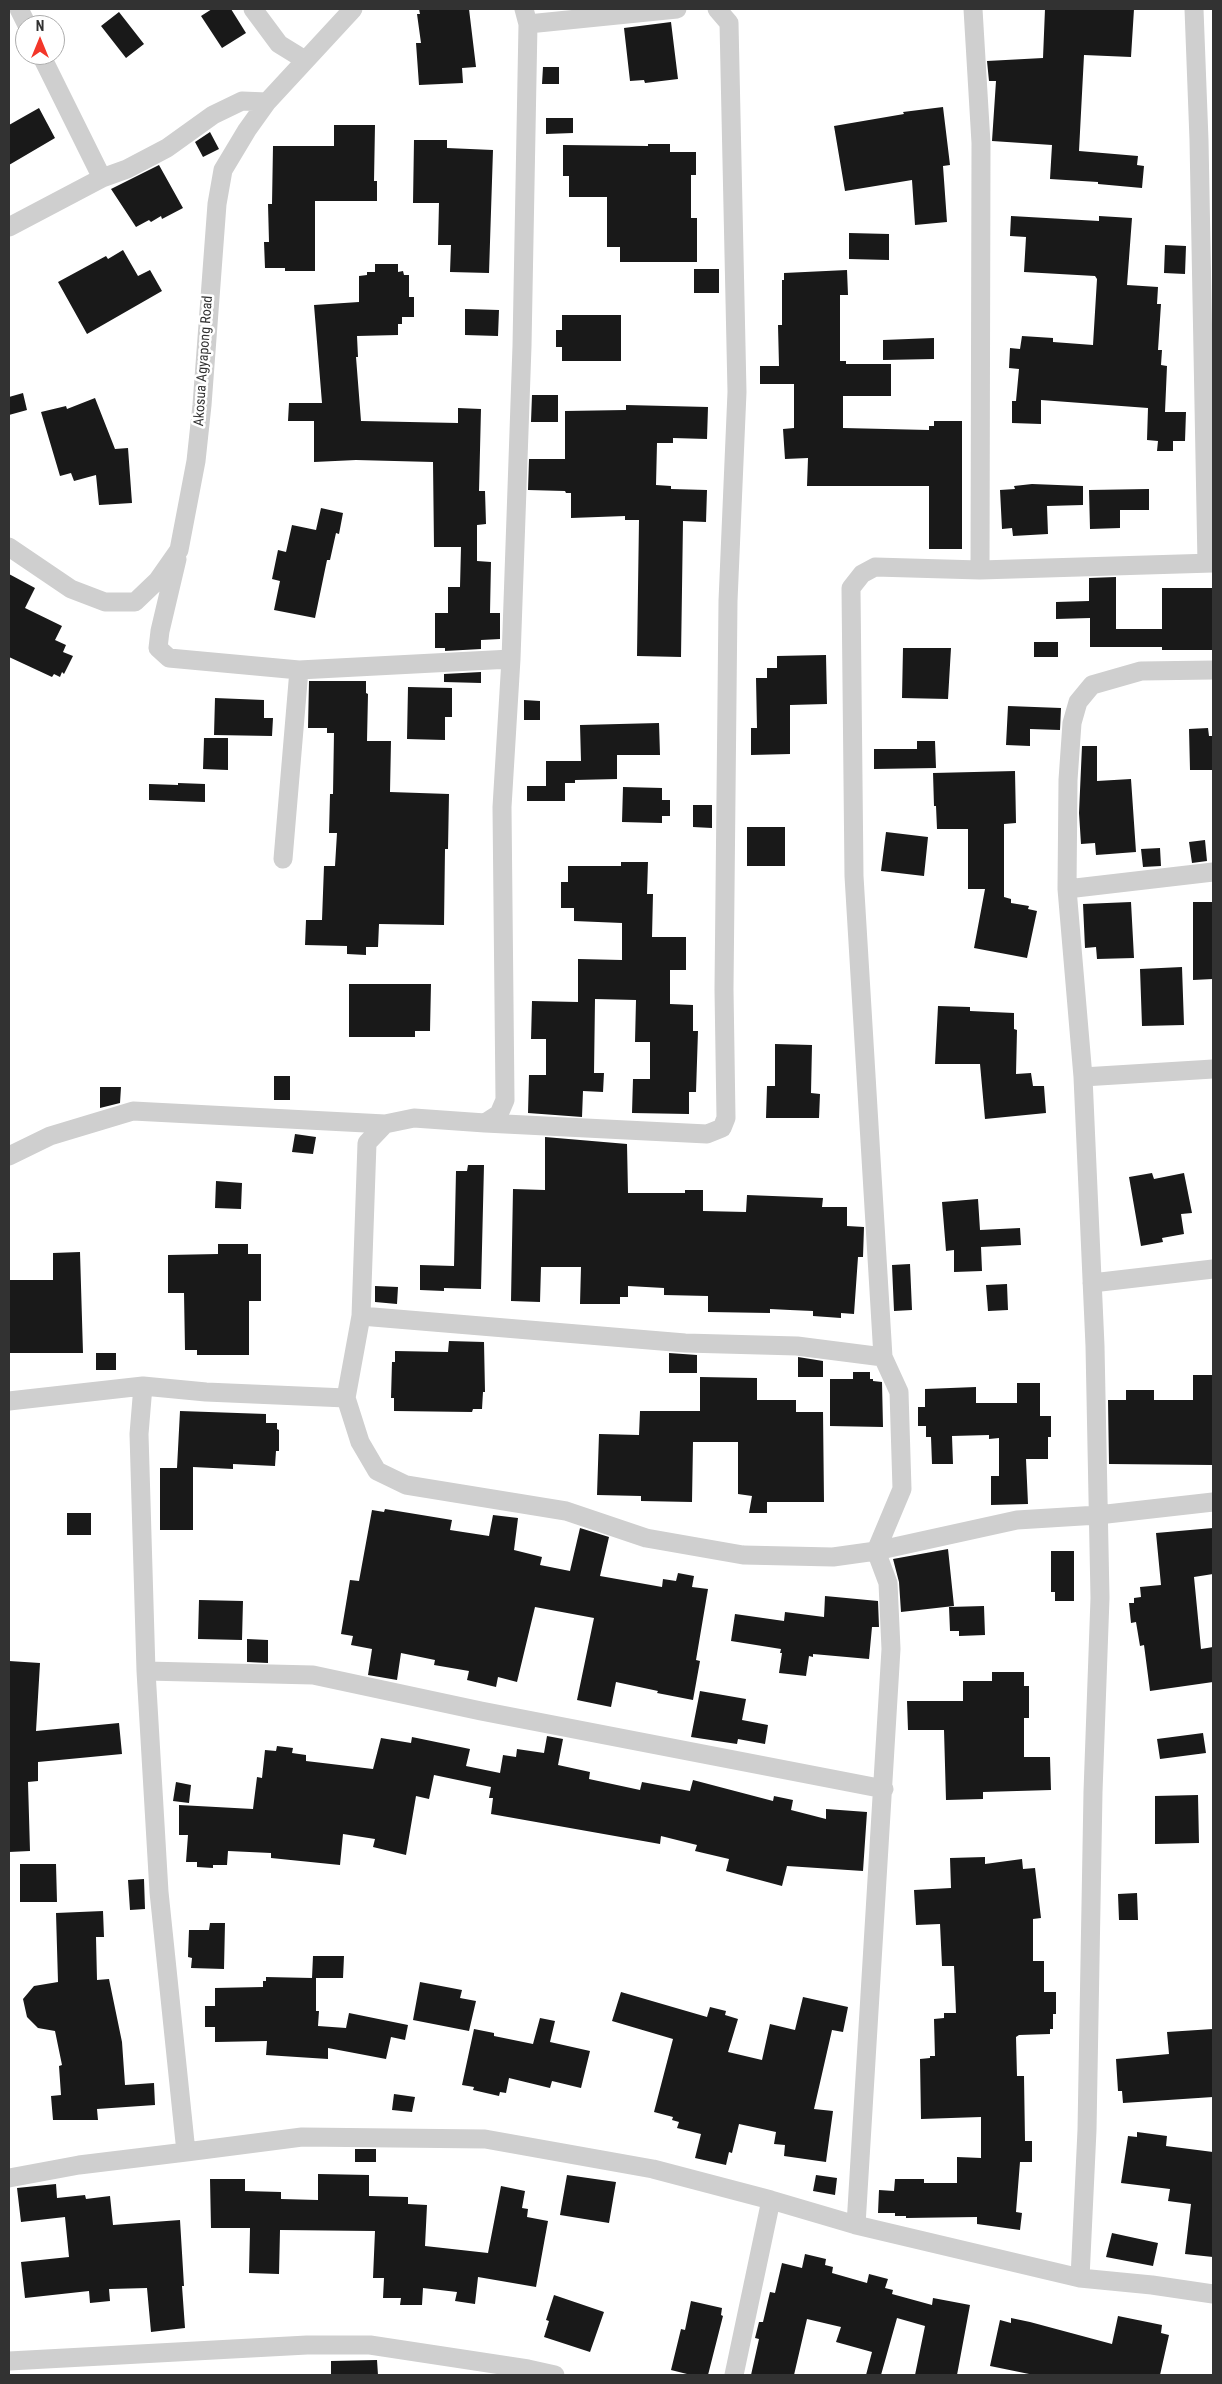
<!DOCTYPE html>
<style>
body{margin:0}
#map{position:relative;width:1222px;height:2384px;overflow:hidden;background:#fff;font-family:"Roboto Condensed",sans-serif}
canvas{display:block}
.frame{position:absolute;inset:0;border:10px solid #323232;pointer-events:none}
.north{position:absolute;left:15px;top:15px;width:50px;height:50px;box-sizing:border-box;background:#fff;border:1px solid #adadad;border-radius:50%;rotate:0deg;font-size:14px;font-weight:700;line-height:20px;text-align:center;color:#323232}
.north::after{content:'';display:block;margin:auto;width:18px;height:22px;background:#f3362a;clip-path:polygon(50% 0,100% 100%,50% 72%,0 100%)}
</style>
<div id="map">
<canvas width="1222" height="2384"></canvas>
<div class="frame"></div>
<div class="north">N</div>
</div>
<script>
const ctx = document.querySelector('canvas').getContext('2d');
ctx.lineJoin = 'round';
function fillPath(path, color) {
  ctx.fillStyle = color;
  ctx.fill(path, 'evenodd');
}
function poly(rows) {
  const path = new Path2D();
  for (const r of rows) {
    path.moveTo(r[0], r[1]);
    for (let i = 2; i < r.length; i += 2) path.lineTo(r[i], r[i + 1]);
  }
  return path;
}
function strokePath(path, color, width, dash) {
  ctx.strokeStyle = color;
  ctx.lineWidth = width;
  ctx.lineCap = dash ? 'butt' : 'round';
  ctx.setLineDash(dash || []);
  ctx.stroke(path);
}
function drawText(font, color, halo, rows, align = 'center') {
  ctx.font = font + ' "Roboto Condensed",sans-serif';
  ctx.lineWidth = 5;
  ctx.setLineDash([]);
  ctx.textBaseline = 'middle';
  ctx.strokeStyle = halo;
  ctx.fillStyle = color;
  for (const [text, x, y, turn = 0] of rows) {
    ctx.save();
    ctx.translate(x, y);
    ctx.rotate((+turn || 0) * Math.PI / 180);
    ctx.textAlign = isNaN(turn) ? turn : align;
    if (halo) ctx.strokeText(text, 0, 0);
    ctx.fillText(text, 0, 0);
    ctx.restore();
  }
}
const building = poly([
 [212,9,231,9,246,33,222,48,201,16],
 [419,9,469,9,476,67,462,68,463,83,419,85,416,43,421,43,417,14,420,14],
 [1045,9,1134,9,1131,57,1084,55,1079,151,1138,156,1137,165,1144,166,1142,188,1098,184,1098,182,1050,179,1052,145,992,141,996,81,989,81,987,61,1043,58],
 [119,12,144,44,126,58,101,26],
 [671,22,678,79,645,83,644,80,630,81,624,28],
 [543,67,559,67,559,84,542,84],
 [943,107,950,165,943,166,947,222,915,225,912,180,845,191,834,126,904,114,903,112],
 [39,108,55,138,9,165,9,125],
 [546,118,573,118,573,133,546,134],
 [334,125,375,125,374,181,377,181,377,201,315,201,315,271,285,271,285,268,265,268,264,242,269,242,268,204,272,204,273,146,334,146],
 [210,132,219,149,203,157,195,142],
 [414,140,447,140,447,148,493,150,489,273,450,272,451,245,438,245,439,203,413,203],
 [648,144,670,144,670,152,696,152,696,175,691,175,691,218,697,218,697,262,620,262,620,247,607,247,607,197,569,197,569,176,563,176,563,145,648,146],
 [159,165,183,208,162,219,161,216,151,222,149,220,136,227,111,189],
 [1011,216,1099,221,1099,216,1132,218,1127,285,1158,287,1157,304,1161,304,1158,350,1162,350,1161,365,1167,366,1165,412,1186,412,1185,441,1173,441,1173,451,1157,451,1158,441,1147,440,1148,408,1041,400,1041,424,1012,423,1012,401,1016,401,1019,369,1009,368,1010,348,1020,349,1022,336,1053,338,1053,342,1093,345,1097,279,1095,276,1024,272,1026,237,1010,236],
 [849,233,889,234,889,260,849,259],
 [1165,245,1186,246,1185,274,1164,273],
 [123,250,138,276,150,270,162,291,87,334,58,282,106,256,108,259],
 [375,264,398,264,398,272,403,271,404,275,409,275,409,297,414,297,414,317,402,317,402,324,398,324,398,335,357,336,358,357,356,357,361,421,458,423,458,408,481,409,479,491,485,491,486,524,477,525,477,561,491,562,490,613,500,613,500,639,481,640,481,649,445,651,445,648,435,648,435,613,448,613,448,587,460,587,461,547,434,547,433,462,356,460,314,462,314,421,288,421,289,403,322,403,314,305,359,302,359,276,367,275,367,272,375,272],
 [694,269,719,269,719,293,694,293],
 [847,270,848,295,840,295,840,361,846,361,846,364,891,364,891,396,843,396,843,428,929,430,929,426,934,426,934,421,962,421,962,549,929,549,929,486,807,486,808,458,785,459,783,429,794,428,794,384,760,384,760,366,779,366,778,325,782,325,782,280,784,280,784,273],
 [465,309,499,310,498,336,465,335],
 [562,315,621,315,621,361,562,361,562,347,556,347,556,330,562,330],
 [934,338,934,359,883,360,883,340],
 [23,393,27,410,9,415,9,397],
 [532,395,558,395,558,422,531,422],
 [95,398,115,449,128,448,132,503,99,505,96,475,74,481,71,473,60,476,41,412,66,406,67,409],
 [626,405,708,407,707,439,673,438,673,443,657,443,656,485,671,486,671,489,707,490,706,522,683,521,681,657,637,656,639,520,625,520,625,516,571,518,571,493,566,493,565,491,528,490,529,459,565,459,565,411,626,410],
 [1032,484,1083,486,1083,505,1047,506,1048,534,1013,536,1012,528,1002,529,1000,490,1015,489,1014,486],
 [1149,489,1149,510,1120,510,1120,528,1090,529,1089,490],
 [321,508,343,513,339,534,336,533,330,560,327,560,315,618,274,610,280,581,272,579,278,550,286,552,292,525,316,530],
 [9,574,35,588,25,608,62,626,55,640,66,645,63,652,73,656,64,674,62,672,60,677,54,674,52,677,9,657],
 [1116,577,1116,629,1162,629,1162,588,1213,588,1213,650,1162,650,1162,647,1090,647,1090,618,1056,619,1056,602,1089,601,1089,578],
 [1034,642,1058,642,1058,657,1034,657],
 [903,648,951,648,948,699,902,698],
 [826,655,827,704,790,705,790,754,751,755,751,728,757,728,756,678,767,678,767,668,777,668,777,656],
 [481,672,481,683,444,682,444,674],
 [309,681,366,681,366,693,368,694,367,741,391,741,390,792,449,794,448,849,445,849,444,925,379,924,378,947,366,947,366,955,347,954,347,946,305,945,306,920,322,920,324,866,335,866,337,833,329,833,330,794,333,794,334,733,327,733,327,728,308,728],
 [408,687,452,688,452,717,445,717,445,740,407,739],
 [215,698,264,700,264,718,273,718,272,736,214,735],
 [524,700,540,701,540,720,524,720],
 [1008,706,1061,708,1060,730,1030,729,1030,746,1006,745],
 [659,723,660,755,617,755,617,779,575,780,575,783,565,783,565,801,527,801,527,786,546,786,546,761,581,761,580,725],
 [1208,728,1209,736,1213,736,1213,770,1190,770,1189,729],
 [204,738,228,738,228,770,203,769],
 [917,741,935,741,936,768,874,769,874,749,917,749],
 [1082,746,1097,746,1097,781,1131,779,1136,852,1096,855,1095,843,1081,844,1079,813],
 [1015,771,1016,823,1004,824,1004,897,1011,899,1011,903,1029,906,1028,909,1037,911,1027,958,974,948,985,889,968,889,968,829,937,829,936,806,934,806,933,773],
 [178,783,205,784,205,802,149,800,149,784,178,785],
 [623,787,662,788,662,800,670,800,670,816,662,816,662,823,622,822],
 [693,805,712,805,712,828,693,827],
 [747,827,785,827,785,866,747,866],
 [886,832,928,837,924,876,881,871],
 [1205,840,1207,861,1192,863,1189,842],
 [1160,848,1161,866,1143,867,1141,849],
 [621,862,648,862,647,894,653,894,652,937,686,937,686,970,670,970,670,1004,693,1005,693,1031,698,1031,696,1092,689,1092,689,1114,632,1113,633,1079,650,1079,650,1042,635,1042,636,1000,595,999,594,1073,604,1073,603,1092,583,1091,582,1117,528,1113,529,1075,546,1075,546,1039,531,1039,532,1001,578,1002,578,959,622,960,622,923,574,921,574,908,561,908,561,882,568,882,568,866,621,866],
 [1131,902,1134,958,1097,959,1096,947,1085,948,1083,904],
 [1193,902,1213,902,1213,979,1193,980],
 [1182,967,1184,1025,1142,1026,1140,969],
 [349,984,431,984,430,1031,415,1031,415,1037,349,1037],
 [938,1006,970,1007,970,1011,1014,1013,1014,1029,1017,1030,1016,1074,1031,1073,1033,1086,1044,1086,1046,1113,985,1119,980,1064,935,1064],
 [775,1044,812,1045,811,1093,820,1094,819,1118,766,1118,767,1086,775,1086],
 [274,1076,290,1076,290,1100,274,1100],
 [100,1087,121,1087,120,1103,100,1108],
 [295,1134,316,1137,313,1154,292,1152],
 [545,1137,627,1144,628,1193,685,1193,685,1190,703,1190,703,1211,746,1212,747,1195,823,1198,822,1207,847,1207,847,1226,864,1227,863,1257,858,1257,854,1314,841,1313,841,1318,813,1316,813,1311,790,1310,770,1309,770,1313,708,1312,708,1296,664,1295,664,1288,628,1286,628,1297,620,1297,620,1304,580,1304,581,1267,541,1267,540,1302,511,1301,513,1189,545,1190],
 [468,1165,484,1165,481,1289,444,1288,444,1291,420,1290,420,1265,454,1266,456,1171,467,1171],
 [1152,1173,1154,1179,1184,1173,1192,1213,1181,1214,1184,1234,1162,1238,1163,1242,1141,1246,1129,1177],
 [216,1181,242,1183,241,1209,215,1208],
 [978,1199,980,1230,1020,1228,1021,1245,981,1247,982,1271,954,1272,954,1250,946,1251,942,1202],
 [218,1244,248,1244,248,1254,261,1254,261,1301,249,1301,249,1355,197,1355,197,1350,185,1350,184,1293,168,1293,168,1255,218,1254],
 [80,1252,83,1353,9,1353,9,1280,53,1280,53,1253],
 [910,1264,912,1310,894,1311,892,1265],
 [1007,1284,1008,1310,988,1311,986,1285],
 [375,1286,398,1287,397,1304,375,1302],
 [449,1341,484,1342,485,1392,483,1392,482,1409,473,1409,472,1412,394,1411,394,1398,391,1398,392,1362,395,1362,395,1351,448,1352],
 [96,1353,116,1353,116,1370,96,1370],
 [669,1353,697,1355,697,1373,669,1373],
 [798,1357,823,1361,823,1377,798,1377],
 [853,1372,870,1372,870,1379,873,1379,873,1381,882,1382,883,1427,830,1426,830,1379,853,1379],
 [1193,1375,1213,1375,1213,1465,1109,1464,1108,1400,1126,1400,1126,1390,1154,1390,1154,1400,1193,1400],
 [700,1377,757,1378,757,1400,796,1400,796,1412,823,1412,824,1502,767,1502,767,1513,749,1513,752,1496,738,1494,738,1442,693,1442,692,1502,641,1501,641,1496,597,1495,599,1434,639,1435,640,1411,700,1411],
 [1017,1383,1040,1383,1040,1416,1051,1416,1051,1437,1048,1437,1048,1459,1026,1459,1028,1504,991,1505,991,1476,999,1476,999,1438,989,1439,989,1435,952,1436,953,1464,932,1464,931,1437,926,1437,926,1426,918,1426,918,1407,925,1407,925,1389,976,1387,976,1403,1017,1403],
 [180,1411,266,1414,266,1423,277,1423,277,1429,279,1430,279,1451,276,1451,275,1466,233,1464,233,1469,193,1467,193,1530,160,1530,160,1468,177,1468],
 [385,1509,452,1520,450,1530,489,1536,493,1515,518,1518,514,1550,542,1557,540,1565,570,1571,580,1528,609,1537,600,1576,662,1587,663,1579,676,1581,678,1573,694,1576,692,1587,708,1589,696,1660,700,1661,693,1700,657,1693,658,1691,616,1682,611,1707,577,1700,594,1618,535,1607,517,1682,498,1677,496,1687,467,1680,469,1671,434,1665,435,1660,401,1653,397,1680,368,1675,372,1649,351,1645,353,1636,341,1634,350,1580,359,1581,372,1510,384,1512],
 [67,1513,91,1513,91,1535,67,1535],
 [1213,1528,1213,1574,1194,1577,1201,1649,1213,1647,1213,1682,1150,1691,1144,1645,1140,1646,1136,1622,1131,1623,1129,1603,1134,1603,1134,1598,1141,1597,1140,1587,1161,1585,1156,1533],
 [948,1549,954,1606,901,1612,899,1582,893,1559],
 [1051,1551,1074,1551,1074,1601,1055,1601,1055,1592,1051,1592],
 [825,1596,878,1601,879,1627,872,1627,869,1659,813,1654,813,1657,809,1656,806,1676,779,1673,782,1653,780,1653,781,1649,731,1641,735,1614,784,1621,785,1612,824,1617],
 [199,1600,243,1601,242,1640,198,1639],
 [984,1606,985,1635,959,1636,959,1631,950,1631,949,1607],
 [247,1639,268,1640,268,1663,247,1662],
 [9,1661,40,1663,36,1731,119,1723,122,1754,38,1762,38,1781,28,1782,30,1851,9,1852],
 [992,1672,1024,1672,1024,1686,1029,1686,1029,1718,1024,1718,1024,1757,1050,1757,1051,1790,983,1792,983,1799,946,1800,944,1730,908,1730,907,1701,963,1701,963,1681,992,1681],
 [700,1691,746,1699,742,1720,768,1725,765,1744,738,1739,737,1744,691,1737],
 [1203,1733,1206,1753,1160,1759,1157,1739],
 [547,1736,563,1739,558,1765,590,1772,589,1779,640,1790,642,1782,690,1791,693,1780,773,1801,774,1796,793,1800,791,1810,826,1819,826,1809,867,1812,863,1871,787,1866,782,1886,726,1871,729,1859,695,1851,697,1845,661,1836,660,1844,491,1814,493,1798,489,1798,491,1787,434,1775,429,1799,416,1796,406,1855,373,1847,375,1839,343,1834,340,1865,271,1858,271,1853,228,1851,227,1865,213,1865,213,1868,197,1867,197,1862,186,1862,188,1835,179,1835,179,1805,253,1809,257,1777,262,1778,265,1750,276,1751,277,1746,293,1748,292,1753,306,1755,306,1761,373,1769,381,1738,411,1743,412,1737,470,1749,466,1766,500,1773,503,1755,516,1757,517,1749,544,1753],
 [176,1782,191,1785,189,1803,173,1801],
 [1198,1795,1199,1843,1155,1844,1155,1796],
 [985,1857,985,1864,1022,1859,1023,1869,1035,1868,1041,1918,1033,1919,1033,1961,1044,1961,1044,1992,1056,1992,1056,2014,1053,2014,1053,2029,1050,2029,1050,2034,1019,2035,1016,2037,1017,2076,1024,2076,1025,2141,1032,2141,1032,2162,1020,2162,1016,2212,1022,2213,1020,2230,977,2224,977,2217,906,2218,906,2216,895,2216,895,2213,878,2213,879,2190,894,2191,895,2179,924,2179,924,2183,957,2183,957,2157,981,2158,981,2117,921,2119,920,2059,930,2058,930,2056,935,2056,934,2019,944,2018,944,2013,956,2013,954,1966,942,1966,940,1924,916,1925,914,1890,951,1888,950,1858],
 [20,1864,56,1864,57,1902,20,1902],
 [144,1879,145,1909,130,1910,128,1880],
 [1137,1893,1138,1920,1119,1920,1118,1894],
 [103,1911,104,1937,96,1937,97,1980,109,1979,122,2042,125,2085,154,2083,155,2105,97,2109,98,2120,53,2120,51,2096,61,2095,59,2066,62,2065,55,2031,38,2028,27,2017,23,1999,34,1986,58,1982,56,1913],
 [210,1923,225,1923,224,1969,191,1968,192,1958,188,1957,189,1930,209,1930],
 [313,1956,344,1956,343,1978,316,1978,316,2011,319,2011,318,2026,346,2028,349,2013,408,2025,405,2040,391,2037,386,2059,328,2048,328,2059,266,2055,267,2041,215,2042,215,2027,205,2027,205,2006,215,2006,215,1988,263,1987,263,1981,266,1981,266,1977,312,1978],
 [420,1982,462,1990,460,1998,476,2001,469,2031,413,2020],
 [621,1992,707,2017,710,2007,726,2011,725,2015,738,2019,728,2052,762,2060,770,2024,795,2030,803,1997,848,2007,843,2032,832,2030,814,2109,833,2111,826,2162,784,2156,785,2145,774,2144,776,2132,739,2124,732,2153,729,2152,726,2165,695,2158,701,2134,677,2128,679,2122,672,2120,673,2117,654,2112,673,2039,612,2021],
 [540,2018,555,2021,550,2042,590,2051,581,2088,552,2081,550,2088,509,2078,506,2093,500,2092,499,2096,473,2090,474,2087,462,2085,474,2029,494,2033,494,2036,533,2044],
 [1213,2029,1213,2097,1123,2103,1122,2091,1118,2091,1116,2059,1169,2054,1167,2032],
 [394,2094,415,2097,412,2112,392,2110],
 [1137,2132,1167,2136,1166,2146,1213,2152,1213,2257,1185,2254,1191,2204,1168,2201,1170,2189,1121,2183,1128,2136,1137,2137],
 [355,2149,376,2149,376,2162,355,2162],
 [318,2174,369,2175,369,2196,408,2197,408,2204,427,2205,425,2246,488,2253,501,2186,525,2191,522,2208,528,2209,527,2217,548,2221,536,2287,478,2277,475,2304,455,2301,457,2292,423,2288,422,2305,400,2305,401,2298,383,2298,384,2278,373,2278,375,2231,280,2230,279,2274,249,2273,250,2228,211,2228,210,2179,245,2179,245,2191,281,2192,281,2199,318,2200],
 [567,2175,616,2182,609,2223,560,2215],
 [816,2175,837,2178,835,2195,813,2191],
 [56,2184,57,2198,85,2195,86,2199,110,2196,113,2225,180,2220,184,2286,182,2286,185,2328,151,2332,147,2288,109,2289,110,2301,90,2303,89,2291,25,2298,21,2262,69,2257,65,2217,21,2222,17,2188],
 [1112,2233,1158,2243,1153,2266,1106,2257],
 [805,2254,826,2259,825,2265,833,2267,832,2273,867,2283,869,2274,888,2279,885,2288,893,2290,892,2294,932,2305,933,2298,970,2305,957,2375,915,2375,925,2326,897,2318,881,2375,866,2375,872,2352,836,2342,841,2327,807,2319,794,2375,751,2375,759,2339,755,2338,759,2322,763,2322,770,2292,775,2293,782,2263,802,2268],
 [554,2295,604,2312,590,2352,544,2337,549,2321,546,2320],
 [691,2301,722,2308,721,2315,723,2316,708,2375,691,2375,671,2370,681,2329,685,2330],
 [1118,2316,1162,2325,1161,2333,1169,2335,1160,2375,1034,2375,990,2366,1000,2320,1011,2323,1011,2318,1030,2322,1112,2344],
 [377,2360,378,2375,331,2375,331,2361]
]);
const street = poly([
 [19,9,27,25],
 [253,9,279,44,305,60],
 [524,9,528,24,522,346,511,659,502,807,505,1100,499,1114,485,1123,414,1118,385,1124,367,1143,361,1316,346,1398,360,1442,377,1471,406,1485,566,1511,646,1538,743,1555,833,1557,876,1551,1017,1520,1098,1515,1213,1502],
 [973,9,981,143,980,570],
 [1194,9,1199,140,1207,563],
 [528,24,677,9],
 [41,55,102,178],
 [9,227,102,178,127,169,167,148,213,115,242,101,267,102],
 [9,547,71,589,105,602,135,602,158,580,179,550,196,461,202,405,217,204,223,170,247,130,267,102,353,9],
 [177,559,160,631,158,648,169,658,299,670,511,659],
 [283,859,299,670],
 [1067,889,1213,872],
 [1083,1077,1213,1069],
 [485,1123,707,1134,722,1128,726,1118,724,989,728,601,737,392,729,23,717,9],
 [9,1156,50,1136,133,1111,385,1124],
 [1092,1283,1213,1269],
 [361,1316,685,1343,797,1346,883,1357,899,1392,902,1489,876,1551,888,1583,891,1649,856,2225],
 [883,1357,854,876,851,588,862,574,875,567,980,570,1213,563],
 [346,1398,206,1392,143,1386,139,1434,146,1671,159,1892,186,2152,302,2137,485,2139,653,2169,771,2200,856,2225,1080,2278,1152,2285,1213,2294],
 [9,1401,143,1386],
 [146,1671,313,1675,481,1711,884,1789],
 [9,2178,79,2165,186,2152],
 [1080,2278,1087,2130,1093,1792,1100,1598,1095,1346,1083,1077,1067,889,1068,780,1072,723,1078,702,1092,685,1141,671,1213,670],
 [9,2361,307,2345,370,2345,528,2369,555,2375],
 [734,2375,771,2200]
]);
const streetNames = [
 ["Akosua Agyapong Road",204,361,-86]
];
fillPath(building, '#191919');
strokePath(street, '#cfcfcf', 19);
drawText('14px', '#323232', '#fff', streetNames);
</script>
